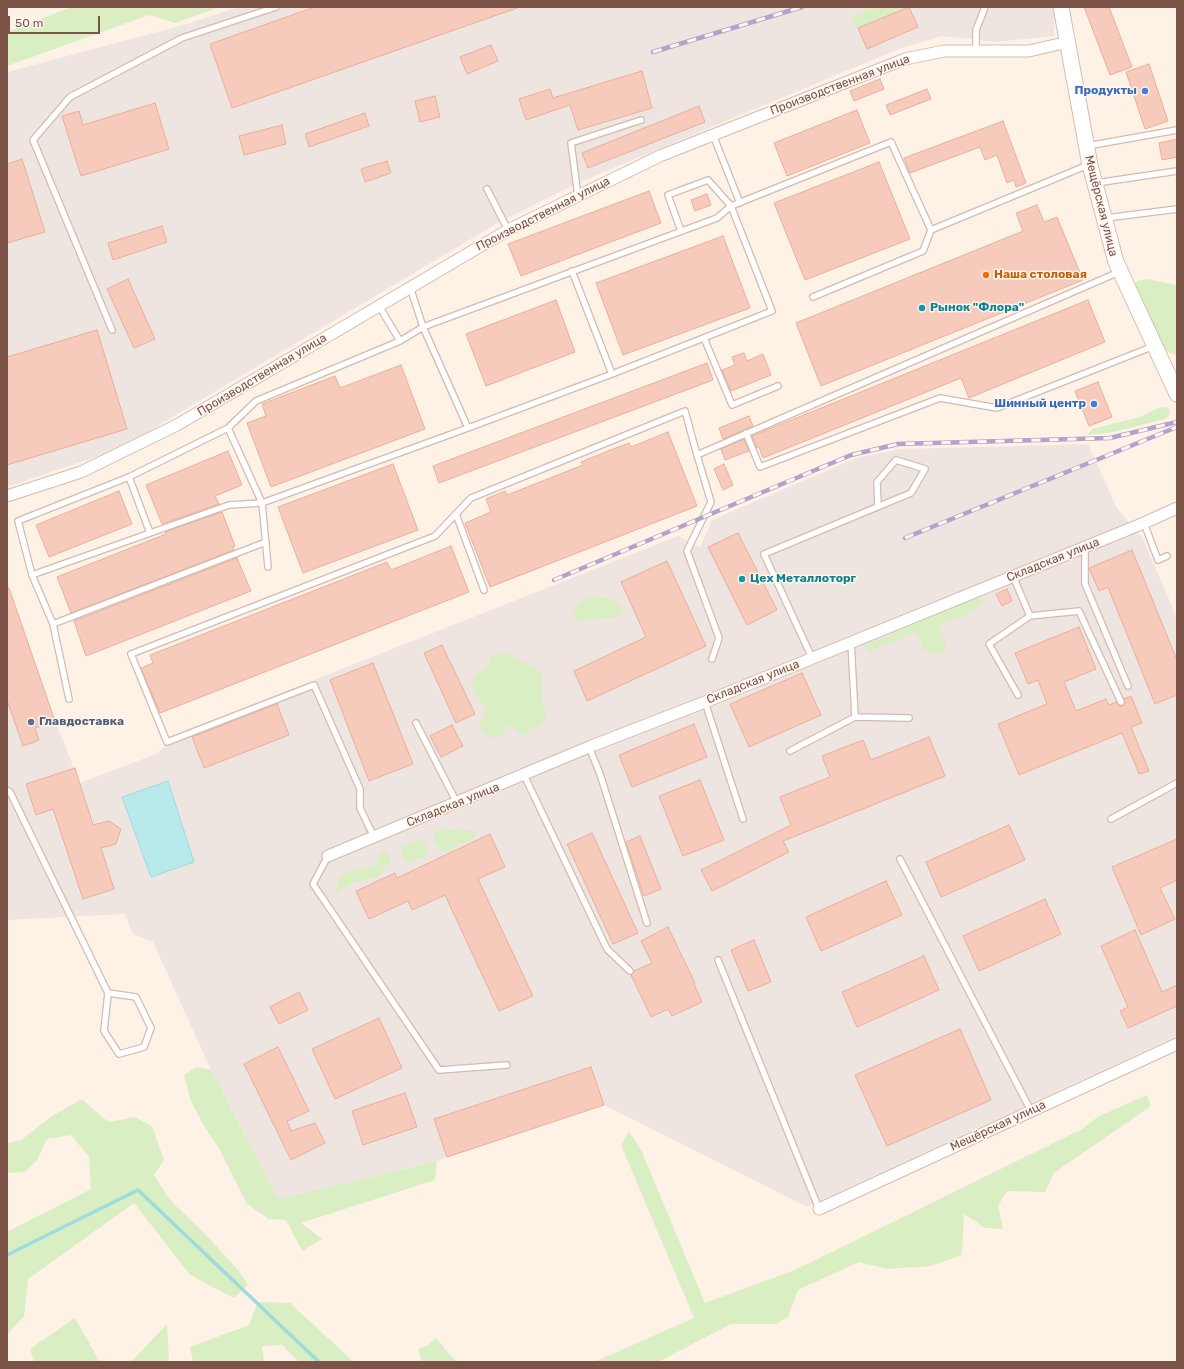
<!DOCTYPE html>
<meta charset="utf-8">
<style>
body{margin:0}
#map{position:relative;width:1184px;height:1369px;overflow:hidden;background:#fef2e7;font-family:Rubik,sans-serif}
canvas{display:block}
.frame{position:absolute;inset:0;border:8px solid #7c5347;pointer-events:none}
.scale{position:absolute;left:8px;top:16px;width:92px;height:18px;box-sizing:border-box;border:2px solid #7c5347;border-top:0;padding-left:5px;font-size:12px;line-height:14px;white-space:nowrap;color:#7c5347;-webkit-text-stroke:3px #fff7ef;paint-order:stroke}
</style>
<div id="map">
<canvas width="1184" height="1369"></canvas>
<div class="frame"></div>
<div class="scale">50 m</div>
</div>
<script>
const ctx = document.querySelector('canvas').getContext('2d');
ctx.lineJoin = 'round';
function fillPath(path, color) {
  ctx.fillStyle = color;
  ctx.fill(path, 'evenodd');
}
function poly(rows) {
  const path = new Path2D();
  for (const r of rows) {
    path.moveTo(r[0], r[1]);
    for (let i = 2; i < r.length; i += 2) path.lineTo(r[i], r[i + 1]);
  }
  return path;
}
function strokePath(path, color, width, dash) {
  ctx.strokeStyle = color;
  ctx.lineWidth = width;
  ctx.lineCap = dash ? 'butt' : 'round';
  ctx.setLineDash(dash || []);
  ctx.stroke(path);
}
function drawText(font, color, halo, rows, align = 'center') {
  ctx.font = font + ' Rubik,sans-serif';
  ctx.lineWidth = 3;
  ctx.setLineDash([]);
  ctx.textBaseline = 'middle';
  ctx.strokeStyle = halo;
  ctx.fillStyle = color;
  for (const [text, x, y, turn = 0] of rows) {
    ctx.save();
    ctx.translate(x, y);
    ctx.rotate((+turn || 0) * Math.PI / 180);
    ctx.textAlign = isNaN(turn) ? turn : align;
    if (halo) ctx.strokeText(text, 0, 0);
    ctx.fillText(text, 0, 0);
    ctx.restore();
  }
}
const industrial = poly([
 [239,7,1054,7,1054,36,995,42,942,36,901,48,580,182,496,224,119,449,7,487,7,72,180,26],
 [1088,444,1117,508,1143,539,1177,618,1177,1036,807,1207,604,1105,437,1161,288,1197,277,1197,211,1070,153,942,133,934,125,914,7,920,7,584,55,721,80,783,156,754,185,731,678,536,700,547,712,520,856,458,901,449]
]);
const green = poly([
 [71,7,220,7,175,23,149,15,7,66,7,32],
 [875,7,909,7,858,29,850,17],
 [1147,279,1177,285,1177,354,1175,355,1162,348,1134,288,1137,281],
 [1166,407,1170,410,1169,416,1165,419,1109,433,1087,435,1092,429,1140,417,1158,408],
 [977,595,983,603,965,615,938,626,945,640,946,646,942,654,935,654,923,649,919,637,915,633,869,652,865,646],
 [596,596,607,598,620,604,623,610,617,617,579,621,573,614,573,608,584,600],
 [502,651,534,668,542,675,542,700,547,721,539,727,532,727,525,735,519,734,511,723,498,739,487,736,478,725,487,711,472,687,475,675,486,668,492,656],
 [443,829,476,831,475,838,455,846,449,853,442,852,434,840,434,832],
 [420,840,427,843,426,856,407,862,402,858,402,847],
 [381,851,385,851,389,855,389,863,378,877,351,883,337,894,336,892,340,875,374,866],
 [197,1067,211,1070,277,1197,288,1197,437,1161,435,1180,301,1223,322,1239,302,1251,286,1220,269,1219,247,1204,218,1147,201,1121,190,1099,184,1075],
 [1147,1095,1151,1106,1054,1173,1045,1192,1007,1191,998,1206,1003,1229,985,1228,964,1214,962,1255,931,1266,887,1269,859,1262,798,1290,788,1317,776,1324,731,1324,658,1362,594,1362,694,1318,621,1145,629,1131,642,1152,705,1303,795,1270,1082,1129,1099,1116],
 [82,1099,103,1118,110,1122,134,1117,152,1126,164,1160,154,1175,170,1200,210,1239,239,1271,248,1285,234,1298,190,1275,134,1203,28,1279,24,1316,7,1335,7,1232,91,1189,89,1157,71,1135,47,1139,37,1160,25,1172,7,1173,7,1143,21,1140,52,1116],
 [258,1302,290,1303,354,1362,299,1362,282,1345,262,1346,264,1362,193,1362,190,1347,249,1325],
 [75,1318,100,1362,34,1362,30,1349],
 [167,1324,169,1362,131,1362],
 [436,1338,452,1357,458,1362,422,1362,418,1349,428,1345]
]);
const water = poly([
 [168,781,194,862,151,877,122,797,168,781]
]);
const stream = poly([
 [7,1255,138,1190,319,1362]
]);
const building = poly([
 [315,7,516,7,517,8,232,108,210,44,315,7],
 [909,7,918,27,867,49,858,28,909,7],
 [1084,7,1109,7,1132,67,1110,75,1084,7],
 [491,45,498,61,467,74,460,57,491,45],
 [1149,64,1168,121,1145,129,1126,72,1149,64],
 [642,71,652,108,578,130,570,105,526,120,519,99,550,89,553,98,642,71],
 [880,79,884,89,854,101,850,91,880,79],
 [927,89,931,99,890,115,886,105,927,89],
 [435,96,440,117,420,122,415,101,435,96],
 [155,103,169,149,81,176,62,116,79,111,83,125,155,103],
 [699,106,705,122,588,168,582,153,699,106],
 [857,110,870,143,787,176,774,143,857,110],
 [365,113,369,126,309,147,305,134,365,113],
 [1003,121,1026,183,1016,187,1014,180,1007,183,997,155,985,160,980,147,910,173,904,158,1003,121],
 [282,125,286,144,244,155,239,136,282,125],
 [1177,139,1177,157,1162,160,1159,143,1177,139],
 [22,159,45,232,7,243,7,164,22,159],
 [387,161,391,173,365,182,361,169,387,161],
 [879,162,910,239,805,280,774,203,879,162],
 [649,191,661,223,521,276,508,244,649,191],
 [707,194,711,205,695,211,691,200,707,194],
 [1037,205,1044,222,1057,217,1083,280,821,386,796,323,1023,231,1016,213,1037,205],
 [162,226,167,242,113,260,108,243,162,226],
 [723,236,750,308,623,355,596,283,723,236],
 [128,279,155,339,134,348,107,289,128,279],
 [556,300,575,352,486,386,466,334,556,300],
 [1088,300,1105,342,969,398,961,378,763,458,759,447,757,448,752,436,1088,300],
 [97,330,127,429,7,465,7,357,97,330],
 [744,353,747,361,763,354,771,375,731,391,722,370,735,365,732,357,744,353],
 [707,363,713,380,439,483,433,466,707,363],
 [401,365,425,429,271,487,247,423,266,416,262,404,335,376,340,388,401,365],
 [1098,382,1112,417,1089,426,1075,391,1098,382],
 [749,416,753,426,723,439,719,428,749,416],
 [668,432,697,506,490,587,465,523,491,512,486,499,505,491,507,495,583,465,581,462,608,451,629,443,631,447,668,432],
 [744,439,749,451,725,460,721,449,744,439],
 [228,451,242,485,215,496,219,504,162,524,146,485,228,451],
 [393,464,418,530,303,573,278,507,393,464],
 [724,464,733,485,723,490,714,469,724,464],
 [119,491,132,524,49,557,36,525,119,491],
 [222,512,235,546,233,547,234,550,71,613,57,577,166,534,165,532,222,512],
 [738,533,777,610,747,625,708,547,738,533],
 [451,546,469,592,160,713,141,668,153,663,150,655,387,562,391,570,451,546],
 [1132,550,1177,660,1177,695,1155,704,1108,587,1099,591,1089,568,1132,550],
 [237,558,251,591,86,656,74,621,237,558],
 [667,561,706,646,587,701,574,671,646,637,621,582,667,561],
 [7,588,9,588,55,721,35,728,39,740,23,746,7,700,7,588],
 [1007,589,1012,601,1002,606,996,594,1007,589],
 [1079,627,1096,669,1064,682,1076,711,1106,699,1109,705,1116,702,1119,706,1122,706,1125,703,1124,699,1131,696,1142,723,1131,727,1149,771,1139,774,1122,733,1019,775,998,724,1047,704,1038,680,1028,684,1015,653,1079,627],
 [442,645,475,714,456,723,424,653,442,645],
 [373,663,413,764,369,781,330,680,373,663],
 [802,673,821,715,749,747,730,704,802,673],
 [277,704,289,735,204,768,192,737,277,704],
 [694,724,707,757,632,787,619,755,694,724],
 [452,725,463,746,441,757,430,736,452,725],
 [929,737,945,776,783,841,789,852,712,891,701,870,791,825,780,797,830,777,822,756,863,740,871,760,929,737],
 [75,768,93,825,109,821,121,829,116,844,101,848,114,889,83,899,53,809,36,815,26,784,75,768],
 [700,780,724,840,683,856,659,796,700,780],
 [1009,825,1025,860,941,897,926,862,1009,825],
 [592,833,638,933,613,944,567,844,592,833],
 [490,834,505,867,478,879,533,996,499,1011,445,895,412,910,408,901,369,919,356,891,395,873,397,878,490,834],
 [640,836,661,889,644,896,626,842,640,836],
 [1177,839,1177,880,1160,888,1175,919,1141,935,1112,867,1177,839],
 [886,881,902,915,821,951,806,917,886,881],
 [1045,899,1061,934,979,971,963,936,1045,899],
 [668,927,695,983,694,984,702,1002,672,1016,668,1009,651,1017,631,975,634,971,652,963,641,941,668,927],
 [1135,930,1162,992,1177,985,1177,1006,1128,1028,1120,1011,1128,1007,1101,946,1135,930],
 [754,940,771,982,748,991,731,950,754,940],
 [924,956,939,990,857,1027,842,992,924,956],
 [299,992,308,1010,279,1024,270,1007,299,992],
 [379,1018,402,1068,335,1099,312,1049,379,1018],
 [960,1029,991,1100,887,1146,855,1075,960,1029],
 [278,1047,309,1111,287,1121,291,1131,315,1123,325,1143,291,1160,244,1064,278,1047],
 [591,1067,604,1105,447,1157,434,1119,591,1067],
 [405,1093,417,1127,363,1145,352,1111,405,1093]
]);
const lane = poly([
 [976,50,976,30,985,7],
 [713,135,740,203],
 [1087,146,1177,130],
 [1096,183,1177,171],
 [487,189,508,230],
 [578,196,571,143,641,120],
 [1106,218,1177,209],
 [572,271,612,374,772,311,731,206,708,180,668,195,681,231],
 [410,287,423,327,717,218,731,206,891,142,931,230],
 [813,297,923,251,931,230,1088,165],
 [379,306,400,341,423,327,468,428,612,374],
 [112,330,33,140,70,97,182,38,276,7],
 [704,338,732,405,778,386],
 [746,433,760,467,940,398,997,408,1154,346],
 [697,455,711,502,687,551,719,638,712,659],
 [129,477,228,428],
 [456,514,484,590],
 [1144,523,1158,560,1167,556],
 [1085,547,1085,584,1128,686],
 [268,567,262,503,228,428,256,401,400,341],
 [32,575,229,505,262,503,468,428],
 [1013,576,1030,616,989,644,1018,695],
 [1030,616,1079,611,1121,702],
 [53,624,266,542],
 [851,642,855,717],
 [812,658,764,554,911,493,925,469,896,460,877,482,878,506],
 [69,699,53,624,32,575,18,521,129,477,150,533],
 [705,702,743,819],
 [416,723,457,803],
 [589,747,600,774,647,923],
 [790,751,855,717,909,718],
 [524,775,607,949,630,971],
 [7,790,10,792,108,993,104,1031,119,1054,144,1047,151,1028,136,997,108,993],
 [1111,819,1177,783],
 [374,837,360,808,360,789,314,685,167,742,131,654,435,536,471,498,685,411,697,455,1119,272],
 [328,856,313,884,439,1070,507,1065],
 [900,859,1031,1111],
 [718,960,819,1209]
]);
const street = poly([
 [7,496,81,472,177,425,508,230,660,156,905,59,944,51,1029,51,1068,42],
 [328,856,589,747,705,702,1144,523,1177,508],
 [819,1209,1177,1044]
]);
const secondary = poly([
 [1061,7,1090,165,1116,262,1177,394]
]);
const rail = poly([
 [653,52,802,7],
 [905,538,1177,427],
 [554,580,851,455,898,444,1110,438,1177,422]
]);
const markers = [
 [1145,91,4,"#3f7fe0"],
 [986,275,4,"#e8710a"],
 [922,308,4,"#0f9aa8"],
 [1094,404,4,"#3f7fe0"],
 [742,579,4,"#0f9aa8"],
 [31,722,4,"#5c6f8a"]
];
const streetNames = [
 ["Производственная улица",840,85,-21],
 ["Мещёрская улица",1101,206,76],
 ["Производственная улица",543,214,-27],
 ["Производственная улица",262,375,-31],
 ["Складская улица",1053,560,-22],
 ["Складская улица",753,682,-22],
 ["Складская улица",453,805,-22],
 ["Мещёрская улица",998,1126,-25]
];
const shopNames = [
 ["Продукты",1137,91],
 ["Шинный центр",1086,404]
];
const foodNames = [
 ["Наша столовая",994,275]
];
const cultureNames = [
 ["Рынок \"Флора\"",930,308],
 ["Цех Металлоторг",750,579]
];
const serviceNames = [
 ["Главдоставка",39,722]
];
fillPath(industrial, '#efe5e0');
fillPath(green, '#daeec3');
fillPath(water, '#b8eaeb');
strokePath(water, '#9ddcde', 1);
strokePath(stream, '#9ddcde', 3.5);
fillPath(building, '#f7cbbb');
strokePath(building, '#ebae9a', 1);
strokePath(lane, '#d5baad', 8);
strokePath(street, '#d5baad', 13);
strokePath(secondary, '#dabbad', 17);
strokePath(lane, '#fff', 5.5);
strokePath(street, '#fff', 11);
strokePath(secondary, '#fff', 15);
strokePath(rail, '#b3a2cb', 4.5);
strokePath(rail, '#fff7ef', 3, [9]);
for (const [x, y, r, color] of markers) {
  const dot = new Path2D();
  dot.arc(x, y, r, 0, 2 * Math.PI);
  ctx.fillStyle = color;
  ctx.fill(dot);
  strokePath(dot, '#fff7ef', 1.5);
}
drawText('12px', '#7c5347', '#fff7ef', streetNames);
drawText('bold 12px', '#366cbe', '#fff7ef', shopNames, 'right');
drawText('bold 12px', '#c56008', '#fff7ef', foodNames, 'left');
drawText('bold 12px', '#0d838f', '#fff7ef', cultureNames, 'left');
drawText('bold 12px', '#4e5e75', '#fff7ef', serviceNames, 'left');
</script>
